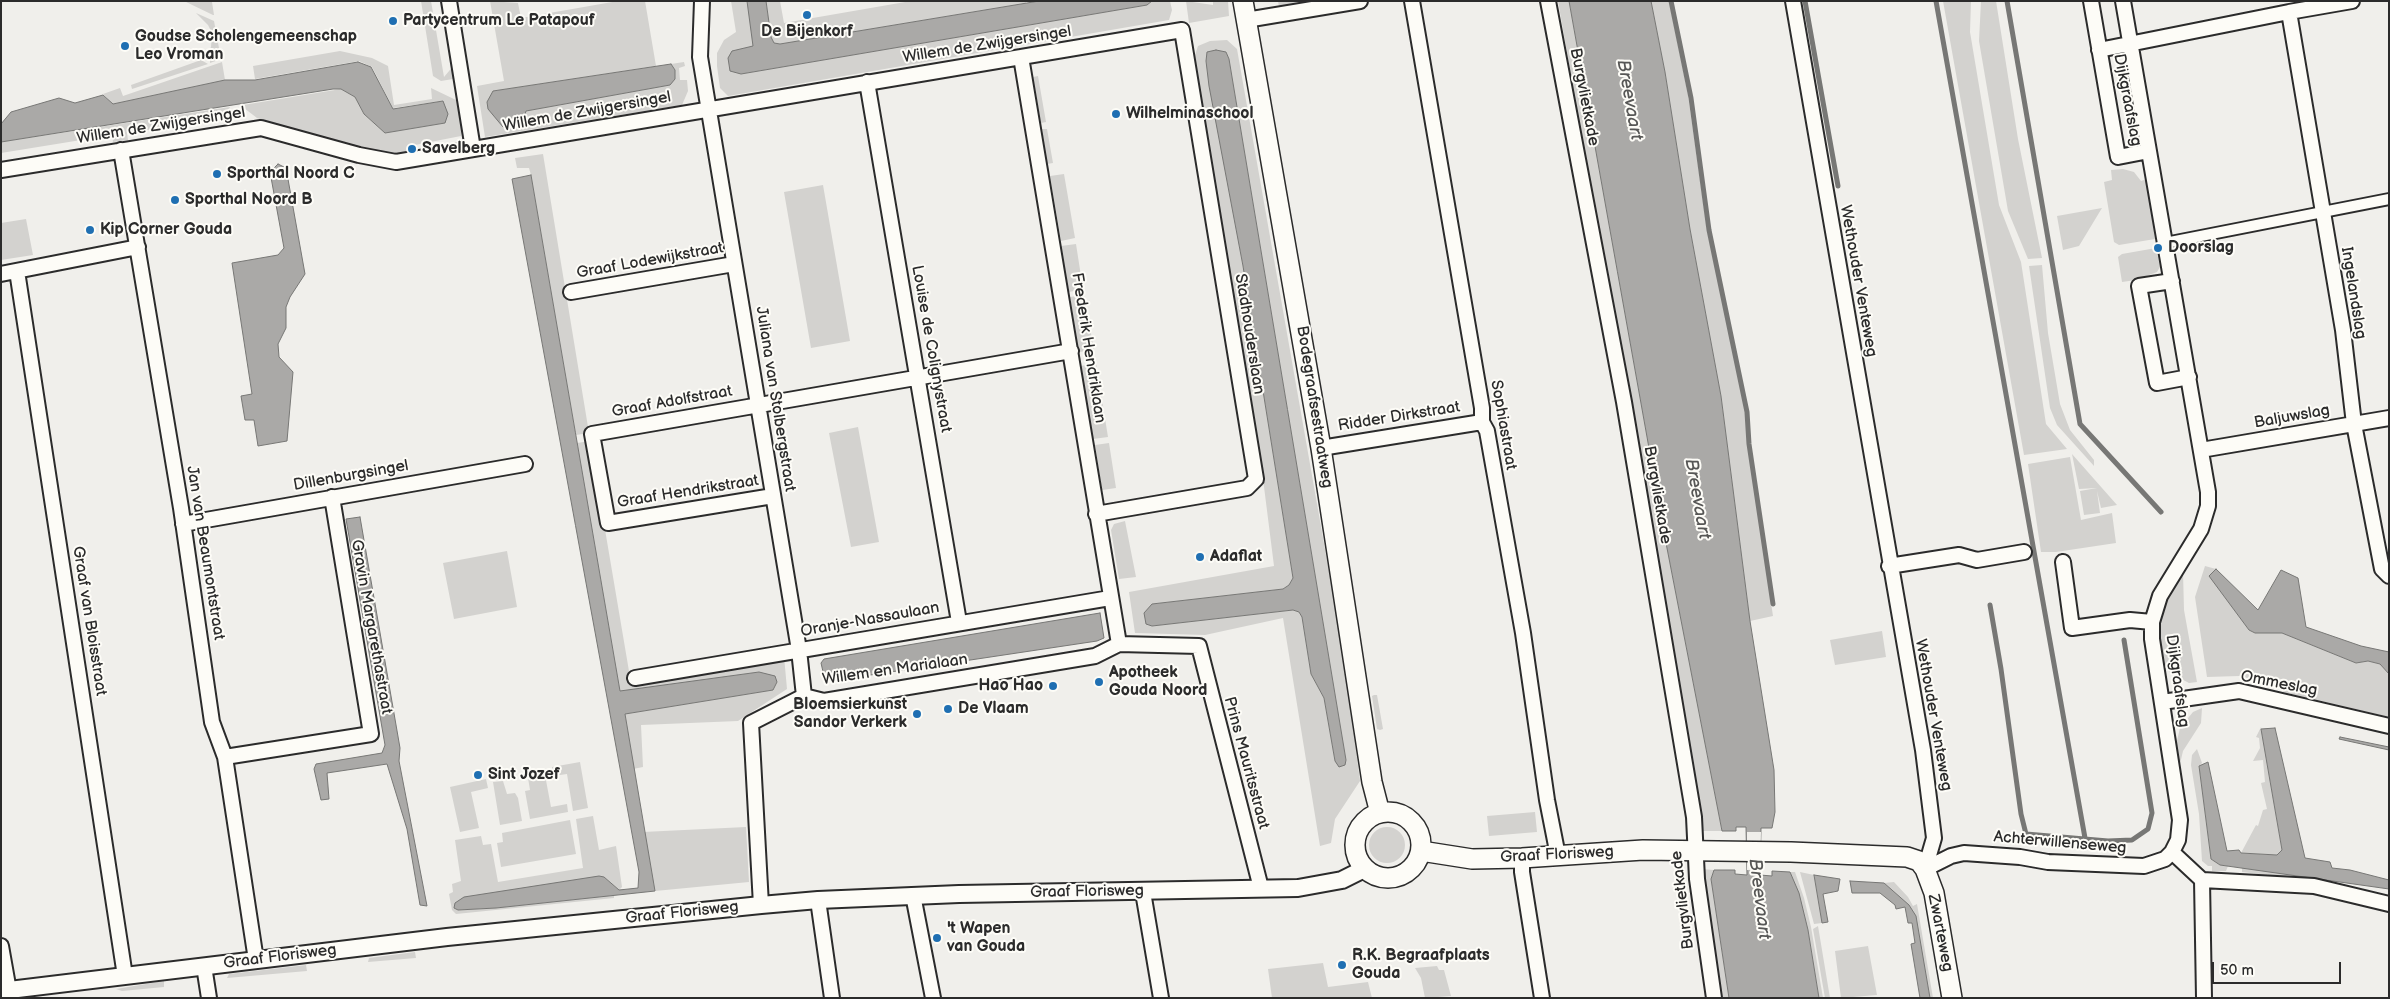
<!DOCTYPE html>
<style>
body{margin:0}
#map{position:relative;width:2390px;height:999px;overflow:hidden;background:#f0efeb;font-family:"Balsamiq Sans",sans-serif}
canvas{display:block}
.frame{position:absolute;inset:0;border:2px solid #2b2b2b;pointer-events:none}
.scale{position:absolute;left:2212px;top:962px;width:129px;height:22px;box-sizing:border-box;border:2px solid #2b2b2b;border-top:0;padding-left:6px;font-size:15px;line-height:18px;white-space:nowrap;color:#2b2b2b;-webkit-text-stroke:4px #fdfcf7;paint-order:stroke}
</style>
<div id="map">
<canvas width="2390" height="999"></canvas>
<div class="frame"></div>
<div class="scale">50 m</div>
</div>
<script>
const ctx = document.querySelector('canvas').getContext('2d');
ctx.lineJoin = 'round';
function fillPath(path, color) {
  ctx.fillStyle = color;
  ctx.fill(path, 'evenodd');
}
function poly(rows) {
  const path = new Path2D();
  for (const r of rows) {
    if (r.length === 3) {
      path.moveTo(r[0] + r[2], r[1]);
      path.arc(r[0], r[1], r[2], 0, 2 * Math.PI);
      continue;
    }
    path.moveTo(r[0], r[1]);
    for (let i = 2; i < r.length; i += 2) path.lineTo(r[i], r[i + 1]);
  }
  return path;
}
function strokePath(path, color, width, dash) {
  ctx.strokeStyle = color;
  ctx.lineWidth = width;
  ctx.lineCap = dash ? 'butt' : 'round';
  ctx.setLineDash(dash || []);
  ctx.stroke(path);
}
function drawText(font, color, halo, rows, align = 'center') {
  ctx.font = font + ' "Balsamiq Sans",sans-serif';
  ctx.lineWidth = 4;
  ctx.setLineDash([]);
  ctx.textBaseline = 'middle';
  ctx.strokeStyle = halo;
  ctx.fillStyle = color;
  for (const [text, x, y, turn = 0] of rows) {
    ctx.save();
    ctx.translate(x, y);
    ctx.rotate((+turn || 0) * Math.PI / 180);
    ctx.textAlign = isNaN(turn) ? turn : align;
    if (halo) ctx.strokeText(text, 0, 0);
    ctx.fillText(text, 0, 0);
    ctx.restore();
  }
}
const green = poly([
 [184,1,212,2,214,15,213,15],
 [421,1,431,1,444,77,454,65,456,77,453,79,441,81,433,76],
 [490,1,518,3,521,18,618,1,645,1,656,66,493,91,526,111,670,85,675,70,671,64,684,62,685,66,679,68,680,80,687,80,688,91,682,105,485,137,477,86,504,81],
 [731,1,747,1,754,41,753,46,748,49,733,51,741,74,1147,5,1152,1,1170,1,1172,10,1169,20,728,96,720,88,717,66,717,53,724,40,736,32],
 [766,1,780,1,784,23,911,1,1026,1,1026,3,780,44,774,43,771,37],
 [1186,1,1213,5,1213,1,1228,1,1229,16,1189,23],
 [1278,1,1313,1,1279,7],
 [1558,1,1569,1,1666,543,1722,831,1702,831],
 [1651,1,1669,1,1688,95,1707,230,1746,412,1747,441,1773,616,1750,621,1721,396,1690,229,1665,72],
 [1943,1,1971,1,1970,32,1999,205,2021,262,2046,424,2067,449,2024,455],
 [1981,1,1996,1,2018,139,2042,258,2028,259,2008,211,1979,41],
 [196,13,214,21,221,59,210,63,210,59,206,56,211,47,212,33,208,25],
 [1227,40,1237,49,1345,663,1360,781,1335,819,1331,843,1320,846,1283,618,1205,635,1135,633,1129,592,1274,566,1261,463,1193,61,1198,46,1210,41],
 [1226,52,1229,59,1346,760,1335,761,1324,698,1311,674,1302,616,1299,612,1293,610,1152,626,1146,623,1152,604,1283,589,1289,585,1293,578,1243,266,1206,61],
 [340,51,372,58,388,66,394,105,432,99,431,88,456,100,462,129,461,136,410,146,410,151,391,154,361,148,257,118,244,108,243,105,341,89,355,97,364,114,385,133,445,123,443,101,393,108,372,67,359,61,255,79,253,66],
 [201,60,208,64,132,89,131,85],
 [222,62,225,80,113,104,103,94,120,88,123,96],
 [1038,76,1046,122,1041,123,1033,77],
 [230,107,225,118,127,133,128,140,113,142,112,135,1,153,1,142],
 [1042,129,1047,129,1053,163,1047,164],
 [543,154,589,433,576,435,531,175,529,168,517,168,515,158],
 [2123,169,2134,172,2141,181,2147,179,2155,239,2119,245,2114,242,2104,182,2112,180,2111,170],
 [1064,174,1075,238,1061,241,1050,176],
 [823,185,850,341,811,348,784,192],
 [2102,208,2079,246,2063,250,2057,216],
 [26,219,33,255,1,260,1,223],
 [1076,244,1083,289,1069,292,1061,246],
 [2156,248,2160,267,2157,272,2136,280,2122,282,2118,257,2122,254],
 [2042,265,2048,333,2060,404,2070,430,2094,460,2094,466,2057,425,2050,408,2029,266],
 [1084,295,1094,350,1079,352,1070,297],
 [1096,363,1108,437,1093,439,1081,366],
 [858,427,879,542,851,547,829,433],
 [590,441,631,683,784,656,787,689,738,721,641,725,643,767,633,769,625,714,773,690,777,682,759,672,620,692,577,443],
 [1109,443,1116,488,1102,490,1095,445],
 [2072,454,2117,505,2101,508,2097,491,2100,513,2084,515,2080,491,2097,488,2079,489],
 [2070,457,2081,520,2112,513,2116,543,2056,552,2041,552,2028,464],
 [1125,521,1136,577,1119,579,1111,530,1114,524],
 [507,551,517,607,454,619,443,563],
 [2205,566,2216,569,2210,576,2249,630,2255,633,2282,633,2356,663,2368,661,2380,664,2389,674,2389,717,2283,692,2285,687,2239,676,2207,677,2195,597],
 [2183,572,2184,610,2197,682,2189,683,2170,673,2162,661,2159,639,2159,619,2167,599],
 [1882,631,1886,657,1835,665,1830,640],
 [1374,695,1377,695,1383,729,1380,730,1377,729,1372,696],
 [2202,708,2201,723,2183,751,2180,764,2176,745,2180,728,2193,712],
 [2261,727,2282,850,2277,855,2241,853,2256,825,2258,826,2263,810,2267,809,2261,783,2265,782,2263,760,2253,761,2260,748,2259,738,2256,737],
 [2197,749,2202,763,2199,766,2211,859,2220,865,2228,866,2226,871,2212,871,2212,866,2208,866,2202,861,2199,814,2191,765,2192,755],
 [580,762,588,808,573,811,567,774,553,776,552,767],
 [545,775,551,807,567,804,568,812,530,819,525,791,530,790,528,778],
 [486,779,488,788,471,792,479,828,460,832,450,787],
 [503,781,507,794,515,793,518,798,522,821,500,825,493,782],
 [1535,812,1537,832,1489,836,1487,816],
 [593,816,599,850,616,846,622,887,619,890,604,877,454,908,458,910,496,908,614,895,614,898,456,914,452,910,449,894,453,892,452,884,461,881,455,840,481,836,483,845,491,844,498,882,583,868,576,819],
 [570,820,576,854,501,867,497,843,503,842,502,833],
 [746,827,749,882,655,891,643,832],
 [1387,845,18],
 [2242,867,2262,869,2332,880,2330,882,2242,872],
 [1701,869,1714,870,1711,879,1729,998,1720,998],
 [1790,872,1795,872,1804,898,1811,927,1823,998,1819,998,1808,930],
 [1800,872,1814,875,1822,923,1814,924],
 [1894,882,1908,897,1913,906,1917,904,1933,998,1930,998,1912,910,1884,883],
 [1818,926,1830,998,1825,998,1813,929],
 [1868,946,1877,995,1841,998,1835,951],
 [415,952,416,958,368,962,369,958],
 [1323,963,1328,987,1368,982,1372,998,1272,998,1268,969],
 [306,965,307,971,227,978,229,974],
 [1437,966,1439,970,1444,970,1451,996,1425,998,1421,978,1415,968],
 [164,981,164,987,122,991,116,989]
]);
const water = poly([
 [747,1,766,1,771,37,774,43,780,44,1039,1,1152,1,1147,5,741,74,730,71,728,58,732,51,753,46,747,1],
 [1569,1,1651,1,1665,72,1690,229,1721,396,1750,621,1774,770,1775,812,1772,828,1761,828,1760,875,1772,876,1772,871,1790,872,1799,893,1808,930,1819,998,1729,998,1711,879,1714,870,1735,870,1735,874,1747,875,1746,827,1736,827,1736,831,1722,831,1666,543,1569,1],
 [1216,50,1226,52,1229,59,1346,760,1345,765,1339,767,1335,761,1324,698,1311,674,1302,617,1299,612,1293,610,1152,626,1146,624,1144,613,1152,604,1283,589,1289,585,1293,578,1243,266,1209,86,1206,61,1207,52,1216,50],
 [358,62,371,67,393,109,443,101,448,114,445,123,385,133,364,114,355,97,341,89,333,89,1,142,1,124,11,112,59,98,75,103,103,95,113,104,225,80,255,80,358,62],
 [671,64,675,70,675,79,670,85,526,111,522,124,503,127,488,109,487,102,493,91,671,64],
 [278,164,286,168,305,274,290,297,286,307,286,328,278,344,279,357,293,372,287,441,258,446,254,420,245,420,241,396,252,394,232,263,278,255,284,248,270,172,278,164],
 [531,175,620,691,759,672,775,676,777,682,773,690,625,714,655,891,496,908,458,910,454,908,455,903,464,897,599,876,604,877,619,890,638,888,639,872,512,179,531,175],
 [360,517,400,748,399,761,427,906,420,905,407,829,387,764,327,773,329,799,321,800,314,769,316,764,382,753,385,745,346,519,360,517],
 [2216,569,2258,610,2281,570,2298,578,2306,627,2361,646,2389,652,2389,674,2380,664,2368,661,2356,663,2282,633,2255,633,2249,630,2209,576,2216,569],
 [1100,613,1104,638,1097,641,837,680,829,680,824,676,821,663,824,659,1100,613],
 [2275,728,2305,858,2330,862,2332,868,2350,870,2389,880,2389,889,2220,865,2211,859,2199,766,2208,762,2227,851,2239,850,2241,853,2277,855,2282,850,2261,729,2275,728],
 [2340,737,2389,747,2389,750,2339,739,2340,737],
 [1814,875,1840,879,1838,891,1823,894,1828,922,1822,923,1814,875],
 [1850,881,1884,883,1909,905,1916,916,1930,998,1920,998,1911,944,1915,943,1912,923,1908,923,1905,907,1896,909,1895,905,1880,893,1852,893,1850,881]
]);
const pier = poly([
 [1747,832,1761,832,1760,871,1747,870]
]);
const stream = poly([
 [1671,1,1691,98,1709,230,1747,412,1749,444,1773,604],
 [1805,1,1838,186],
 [1936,1,2085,838],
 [2007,1,2080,424,2161,512],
 [1990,605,2001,669,2021,814,2026,834,2108,841,2132,840,2148,829,2152,813,2124,640]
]);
const pedestrian = poly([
 [2165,243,2389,199]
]);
const minor = poly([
 [449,1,473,149],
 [702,1,700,57,799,650,804,696],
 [1412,1,1482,408,1482,422,1487,431,1523,633,1547,800,1558,856],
 [1548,1,1624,402,1694,817,1697,879,1714,998],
 [1793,1,1923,750,1934,838,1925,869],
 [2091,1,2118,157,2149,151],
 [2289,12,2343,330,2354,424,2382,569,2389,576],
 [1246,20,1360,1],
 [2099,50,2289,12,2352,1],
 [1021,57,1119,644],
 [867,82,959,622],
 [121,150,181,508,212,722,225,757,256,960],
 [1,170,261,128,359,155,396,162,1182,30,1256,479,1247,488,1096,514],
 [17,271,125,976],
 [1,274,138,247],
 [2172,281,2139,286,2157,383,2189,377],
 [571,292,734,264],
 [1321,448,1482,422],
 [2201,450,2389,418],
 [773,496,608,523,592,434,1071,351],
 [183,524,525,464],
 [2063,562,2072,628,2130,620,2152,622],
 [1889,566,1959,555,1977,560,2024,552],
 [635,678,1110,598],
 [2162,702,2239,691,2389,726],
 [225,757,371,734,332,497],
 [2172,852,2202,880,2314,886,2389,904],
 [1522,858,1522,872,1542,998],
 [1925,869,1951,856,1964,853,2020,857,2048,862,2144,866,2165,859,2172,852,2178,840,2180,820,2152,639,2152,622,2160,596,2201,529,2208,506,2208,492,2123,1],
 [2202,880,2204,998],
 [1143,892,1161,998],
 [913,895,933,998],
 [818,900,832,998],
 [761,905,751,723,804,696,824,701,1095,656,1119,644,1199,646,1261,888],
 [1,946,9,991],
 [204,966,209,998]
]);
const tertiary = poly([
 [1,991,447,937,761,905,818,900,959,894,1298,888,1342,880,1364,869]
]);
const secondary = poly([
 [1243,1,1321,448,1372,782,1380,813],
 [1388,845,33],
 [1421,851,1472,859,1522,858,1643,850,1791,852,1907,857,1919,861,1925,869,1934,893,1952,998]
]);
const markers = [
 [807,15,5,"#1f6fb2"],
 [393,21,5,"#1f6fb2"],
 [125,46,5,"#1f6fb2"],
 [1116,114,5,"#1f6fb2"],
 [412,149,5,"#1f6fb2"],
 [217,174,5,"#1f6fb2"],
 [175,200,5,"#1f6fb2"],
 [90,230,5,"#1f6fb2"],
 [2158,248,5,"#1f6fb2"],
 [1200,557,5,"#1f6fb2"],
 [1099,682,5,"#1f6fb2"],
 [1053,686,5,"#1f6fb2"],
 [948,709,5,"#1f6fb2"],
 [917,714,5,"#1f6fb2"],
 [478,775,5,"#1f6fb2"],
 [937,938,5,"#1f6fb2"],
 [1342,965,5,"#1f6fb2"]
];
const poiNames = [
 ["Partycentrum Le Patapouf",403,21],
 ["De Bijenkorf",807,32,"center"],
 ["Goudse Scholengemeenschap",135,37],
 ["Leo Vroman",135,55],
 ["Wilhelminaschool",1126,114],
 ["Savelberg",422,149],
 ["Sporthal Noord C",227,174],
 ["Sporthal Noord B",185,200],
 ["Kip Corner Gouda",100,230],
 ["Doorslag",2168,248],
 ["Adaflat",1210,557],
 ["Apotheek",1109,673],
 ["Gouda Noord",1109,691],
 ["Hao Hao",1043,686,"right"],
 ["Bloemsierkunst",907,705,"right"],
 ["Sandor Verkerk",907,723,"right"],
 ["De Vlaam",958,709],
 ["Sint Jozef",488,775],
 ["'t Wapen",947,929],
 ["van Gouda",947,947],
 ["R.K. Begraafplaats",1352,956],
 ["Gouda",1352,974]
];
const streetNames = [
 ["Willem de Zwijgersingel",987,45,-9],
 ["Burgvlietkade",1584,97,79],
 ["Dijkgraafslag",2127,100,79],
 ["Willem de Zwijgersingel",587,112,-10],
 ["Willem de Zwijgersingel",161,126,-9],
 ["Graaf Lodewijkstraat",650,261,-10],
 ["Wethouder Venteweg",1858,281,80],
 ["Ingelandslag",2353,293,81],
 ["Stadhouderslaan",1249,334,81],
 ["Frederik Hendriklaan",1088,348,81],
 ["Louise de Colignystraat",931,349,80],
 ["Juliana van Stolbergstraat",775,399,81],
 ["Graaf Adolfstraat",672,402,-10],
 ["Bodegraafsestraatweg",1314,407,81],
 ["Ridder Dirkstraat",1399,417,-9],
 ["Baljuwslag",2292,417,-10],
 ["Sophiastraat",1503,425,80],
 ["Dillenburgsingel",351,476,-10],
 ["Graaf Hendrikstraat",688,492,-9],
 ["Burgvlietkade",1657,495,80],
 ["Jan van Beaumontstraat",205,553,81],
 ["Oranje-Nassaulaan",870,620,-10],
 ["Graaf van Bloisstraat",89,621,81],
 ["Gravin Margarethastraat",371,627,80],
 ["Willem en Marialaan",895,670,-8],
 ["Dijkgraafslag",2177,681,82],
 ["Ommeslag",2279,684,11],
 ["Wethouder Venteweg",1933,715,80],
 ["Prins Mauritsstraat",1246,763,75],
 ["Achterwillenseweg",2060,843,5],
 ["Graaf Florisweg",1557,855,-3],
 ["Graaf Florisweg",1087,892,-1],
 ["Burgvlietkade",1683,900,-97],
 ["Graaf Florisweg",682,913,-6],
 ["Zwarteweg",1940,933,79],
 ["Graaf Florisweg",280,957,-7]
];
const waterNames = [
 ["Breevaart",1629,100,80],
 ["Breevaart",1697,499,80],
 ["Breevaart",1759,899,83]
];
fillPath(green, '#d3d2cf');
fillPath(water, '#aaa9a7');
strokePath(water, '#777775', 1);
fillPath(pier, '#f0efeb');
strokePath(stream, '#777775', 5);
strokePath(pedestrian, '#2b2b2b', 14);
strokePath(minor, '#2b2b2b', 18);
strokePath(tertiary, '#2b2b2b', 20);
strokePath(secondary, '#2b2b2b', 22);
strokePath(pedestrian, '#fdfcf7', 10);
strokePath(minor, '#fdfcf7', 14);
strokePath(tertiary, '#fdfcf7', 16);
strokePath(secondary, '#fdfcf7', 19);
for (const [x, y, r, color] of markers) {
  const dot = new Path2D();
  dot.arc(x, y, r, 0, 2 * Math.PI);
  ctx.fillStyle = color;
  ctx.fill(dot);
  strokePath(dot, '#fdfcf7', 2);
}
drawText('bold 16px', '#2b2b2b', '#fdfcf7', poiNames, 'left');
drawText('16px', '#2b2b2b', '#fdfcf7', streetNames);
drawText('italic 18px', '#575756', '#fdfcf7', waterNames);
</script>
